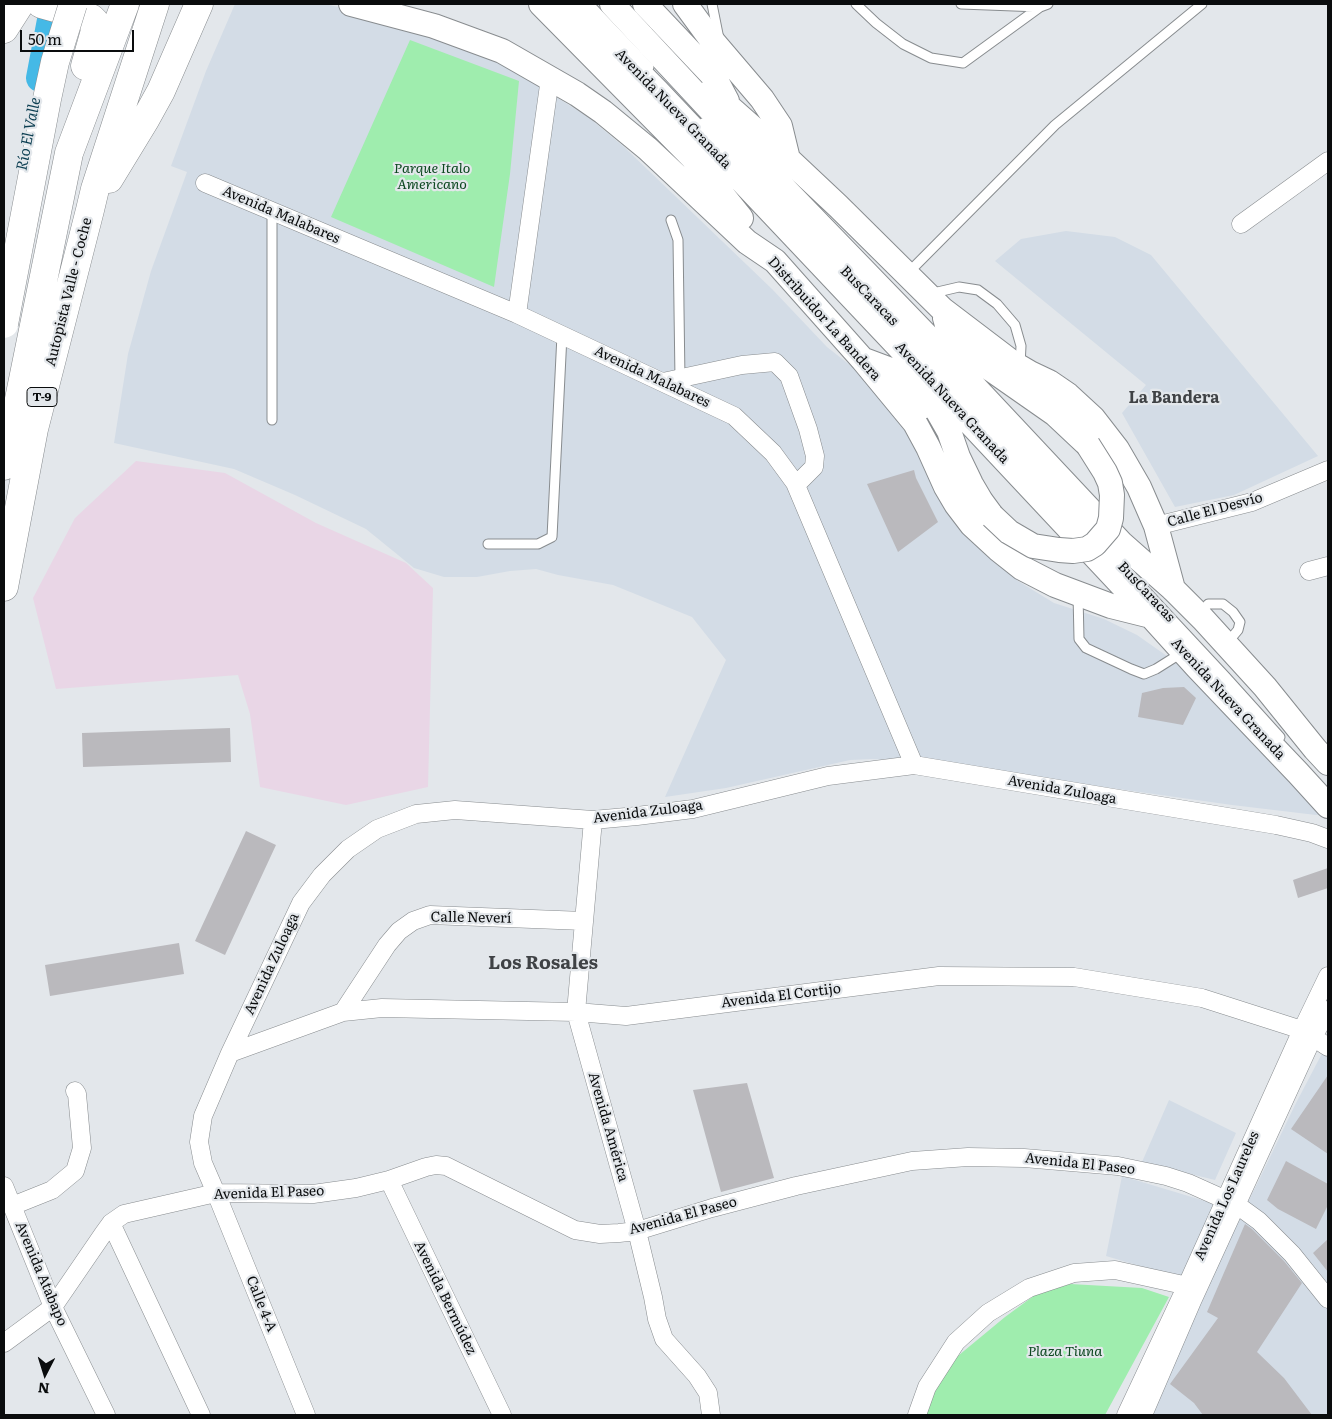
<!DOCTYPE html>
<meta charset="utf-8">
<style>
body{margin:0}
#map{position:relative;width:1332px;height:1419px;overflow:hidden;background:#e3e7eb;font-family:Literata,serif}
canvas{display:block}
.frame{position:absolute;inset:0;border:5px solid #0a0c0d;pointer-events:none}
.north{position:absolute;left:20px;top:1349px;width:50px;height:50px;-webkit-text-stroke:4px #e3e7eb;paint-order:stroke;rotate:185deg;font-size:14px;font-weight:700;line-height:20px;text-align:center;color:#0a0c0d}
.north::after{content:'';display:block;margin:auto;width:18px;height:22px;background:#0a0c0d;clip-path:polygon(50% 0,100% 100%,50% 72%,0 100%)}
.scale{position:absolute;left:20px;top:30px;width:114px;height:22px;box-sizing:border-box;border:2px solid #0a0c0d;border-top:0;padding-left:6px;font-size:15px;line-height:18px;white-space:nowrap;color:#0a0c0d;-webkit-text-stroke:4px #e3e7eb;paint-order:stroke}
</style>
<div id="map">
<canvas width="1332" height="1419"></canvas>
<div class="frame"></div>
<div class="north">N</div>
<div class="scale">50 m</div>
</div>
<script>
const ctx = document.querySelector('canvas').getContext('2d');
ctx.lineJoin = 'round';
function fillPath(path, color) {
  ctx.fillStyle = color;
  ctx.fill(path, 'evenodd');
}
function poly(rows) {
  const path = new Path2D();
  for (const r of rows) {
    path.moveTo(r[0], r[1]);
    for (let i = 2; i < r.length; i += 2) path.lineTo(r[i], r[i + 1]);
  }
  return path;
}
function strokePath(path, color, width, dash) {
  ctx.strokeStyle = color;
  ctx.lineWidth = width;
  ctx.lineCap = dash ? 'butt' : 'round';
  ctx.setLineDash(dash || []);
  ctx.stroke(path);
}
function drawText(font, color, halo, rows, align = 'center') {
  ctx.font = font + ' Literata,serif';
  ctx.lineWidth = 4.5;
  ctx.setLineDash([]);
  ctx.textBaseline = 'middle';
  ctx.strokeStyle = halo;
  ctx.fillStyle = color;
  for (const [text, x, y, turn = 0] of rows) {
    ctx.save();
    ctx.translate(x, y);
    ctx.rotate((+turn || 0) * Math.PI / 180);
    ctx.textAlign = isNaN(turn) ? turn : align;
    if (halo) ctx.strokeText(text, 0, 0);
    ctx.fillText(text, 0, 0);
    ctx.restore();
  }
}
const built = poly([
 [235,4,324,4,368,13,435,34,513,70,588,117,623,146,772,289,827,347,865,377,898,410,962,528,974,544,1018,581,1054,603,1104,619,1137,635,1174,661,1212,694,1322,814,1316,815,1232,805,934,763,873,759,850,760,726,788,665,797,726,660,692,617,613,585,558,575,536,569,510,571,477,577,444,577,414,568,366,529,295,495,234,469,114,443,128,354,151,271,187,172,171,166,206,71],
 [1066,231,1115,237,1151,255,1318,456,1234,495,1175,507,1122,413,1146,385,995,261,1021,239],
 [1328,1042,1328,1415,1146,1415,1223,1252,1259,1180,1295,1105],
 [1169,1100,1236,1133,1215,1180,1142,1162],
 [1122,1176,1215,1204,1181,1278,1106,1256]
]);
const education = poly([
 [136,461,225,473,316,523,406,563,433,588,428,787,346,805,260,787,250,714,238,675,56,689,33,598,75,518]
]);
const green = poly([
 [410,40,519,81,510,174,494,287,331,217],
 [1070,1284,1142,1288,1169,1297,1105,1415,918,1415,953,1360,1005,1317,1039,1292]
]);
const river = poly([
 [40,78,54,4]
]);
const building = poly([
 [914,470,916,478,938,522,898,552,867,484],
 [1184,687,1196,698,1183,725,1138,717,1142,693,1163,688],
 [230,728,231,762,83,767,82,733],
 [246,831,276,845,225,955,195,941],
 [1328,868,1328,888,1298,898,1293,880],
 [179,943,184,974,50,996,45,965],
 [1328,1075,1328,1154,1291,1129],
 [747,1083,774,1178,721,1192,693,1090],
 [1286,1161,1328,1184,1328,1205,1316,1229,1278,1209,1267,1200],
 [1245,1224,1252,1229,1284,1261,1302,1283,1257,1352,1284,1378,1312,1415,1203,1415,1194,1403,1170,1384,1218,1318,1207,1312],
 [1328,1239,1328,1272,1313,1253]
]);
const lane = poly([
 [589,4,649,67],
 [712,4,719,39],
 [856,4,876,23,903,44,931,58,963,63,1040,7,1048,4],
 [961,4,1040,7],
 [703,123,883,309,1225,676,1280,737],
 [272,211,272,420],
 [671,220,678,240,680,379],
 [908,273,1055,125,1202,4],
 [929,294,959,287,978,290,997,304,1015,325,1021,346,1020,365],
 [488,544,538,544,552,537,562,335],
 [1078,594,1079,639,1086,648,1131,669,1144,674,1156,669,1183,652],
 [1199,615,1208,604,1223,604,1233,612,1240,622,1238,630,1227,643]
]);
const street = poly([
 [205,183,517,314,734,416,773,453,795,483,914,765],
 [1241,224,1328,161],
 [517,314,550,78],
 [663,382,742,365,775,362,789,376,808,429,815,456,814,467,799,482,795,483],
 [1156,526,1252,502,1328,470],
 [1309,571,1328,566],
 [593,820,576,1012,637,1231,653,1297,657,1319,664,1339,697,1376,708,1393,711,1415],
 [343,1012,387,945,399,931,413,921,430,915,584,921],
 [230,1053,343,1012,382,1008,576,1012,626,1016,939,976,1074,977,1202,998,1302,1030,1328,1047],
 [389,1180,502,1415],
 [4,1186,53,1307,106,1415],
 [12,1206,52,1190,75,1171,82,1148,77,1094,75,1091],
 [111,1223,201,1415],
 [4,1343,53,1307,103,1234,111,1223,124,1214,216,1193,313,1194,356,1188,389,1180,426,1167,436,1165,446,1166,575,1230,600,1234,619,1233,637,1231,712,1208,796,1186,912,1161,968,1157,1024,1158,1118,1166,1166,1176,1188,1183,1237,1205,1259,1221,1292,1254,1328,1299],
 [306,1415,216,1193,203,1163,199,1142,203,1116,230,1053,301,903,322,875,348,849,377,829,416,814,455,810,593,820,637,816,693,809,828,776,914,765,1276,825,1312,833,1328,839],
 [917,1415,927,1387,956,1342,988,1313,1029,1288,1074,1273,1115,1270,1197,1288],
 [1126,1415,1187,1285,1302,1030,1328,976],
 [1143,1415,1193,1299,1313,1037,1328,1010]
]);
const secondary = poly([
 [351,4,434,26,502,51,577,94,603,112,648,149,747,242,775,261,863,360,915,423,928,447,946,487,956,504,972,525,998,549,1022,568,1055,585,1111,606,1151,616],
 [541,4,692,157,741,218],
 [571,4,658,92,898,346,1151,616,1197,667,1298,773,1328,806],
 [612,4,775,179,926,335,1121,543,1173,589,1203,619,1265,687,1315,749,1328,763],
 [645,4,715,78,727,101],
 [685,4,710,38,762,99,780,126,788,159],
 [711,91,788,159,838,206,942,309,1013,363,1030,373,1049,382,1068,395,1093,418,1117,449,1139,487,1156,526,1173,589],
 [945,318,949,332,964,348,992,370,1055,414,1088,445],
 [864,360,896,372,926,406],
 [920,386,937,410,949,431,958,457,971,484,981,501,992,516]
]);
const highway = poly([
 [41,4,91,18,95,22,96,27,85,66],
 [4,29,20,4],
 [109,179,145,120,161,91,199,4],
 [4,466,16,414,69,153,125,4],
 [4,587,34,429,90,210,95,189,155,4]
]);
const secondaryBridge = poly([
 [992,516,1009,532,1033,546,1059,550,1073,551,1087,549,1095,544,1108,529,1111,518,1112,495,1110,483,1105,472,1088,445]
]);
const highwayBridge = poly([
 [4,324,47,99,55,62,73,4]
]);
const shields = [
 [42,397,30]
];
const shieldNames = [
 ["T-9",42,397]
];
const streetNames = [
 ["Avenida Nueva Granada",673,109,46],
 ["Avenida Malabares",281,215,23],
 ["Autopista Valle - Coche",69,292,-76],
 ["BusCaracas",869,296,46],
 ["Distribuidor La Bandera",824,319,48],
 ["Avenida Malabares",652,377,25],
 ["Avenida Nueva Granada",952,403,47],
 ["Calle El Desvío",1215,510,-15],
 ["BusCaracas",1146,592,47],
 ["Avenida Nueva Granada",1228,699,47],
 ["Avenida Zuloaga",1062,790,10],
 ["Avenida Zuloaga",648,812,-7],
 ["Calle Neverí",471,918,1],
 ["Avenida Zuloaga",272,964,-65],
 ["Avenida El Cortijo",781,996,-7],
 ["Avenida América",608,1127,74],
 ["Avenida El Paseo",1080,1164,6],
 ["Avenida El Paseo",269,1193,-2],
 ["Avenida Los Laureles",1227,1196,-66],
 ["Avenida El Paseo",683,1216,-15],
 ["Avenida Atabapo",41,1274,67],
 ["Avenida Bermúdez",445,1298,64],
 ["Calle 4-A",261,1304,68]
];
const parkNames = [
 ["Parque Italo",432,169],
 ["Americano",432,185],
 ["Plaza Tiuna",1065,1352]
];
const waterNames = [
 ["Río El Valle",29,134,-79]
];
const quarterNames = [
 ["La Bandera",1174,398]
];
const districtNames = [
 ["Los Rosales",543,963]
];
fillPath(built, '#d3dce6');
fillPath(education, '#e9d6e6');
fillPath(green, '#9fedae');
strokePath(river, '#45b9e6', 28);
fillPath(building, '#bab9bd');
strokePath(lane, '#888c8f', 11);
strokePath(street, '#888c8f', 19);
strokePath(secondary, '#888c8f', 26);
strokePath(highway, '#888c8f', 29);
strokePath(lane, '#fff', 9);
strokePath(street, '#fff', 18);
strokePath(secondary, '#fff', 24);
strokePath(highway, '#fff', 28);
strokePath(secondaryBridge, '#888c8f', 26, []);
strokePath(highwayBridge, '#888c8f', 29, []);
strokePath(secondaryBridge, '#fff', 24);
strokePath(highwayBridge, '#fff', 28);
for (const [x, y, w] of shields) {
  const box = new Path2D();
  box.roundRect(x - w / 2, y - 9.5, w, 19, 4);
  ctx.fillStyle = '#e3e7eb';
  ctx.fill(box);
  strokePath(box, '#0a0c0d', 1);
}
drawText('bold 12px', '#0a0c0d', null, shieldNames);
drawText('14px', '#0a0c0d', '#e3e7eb', streetNames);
drawText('italic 14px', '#0c4820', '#e3e7eb', parkNames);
drawText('italic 15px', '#0d3f52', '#e3e7eb', waterNames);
drawText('bold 16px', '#3f4245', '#e3e7eb', quarterNames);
drawText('bold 19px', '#3f4245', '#e3e7eb', districtNames);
</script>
